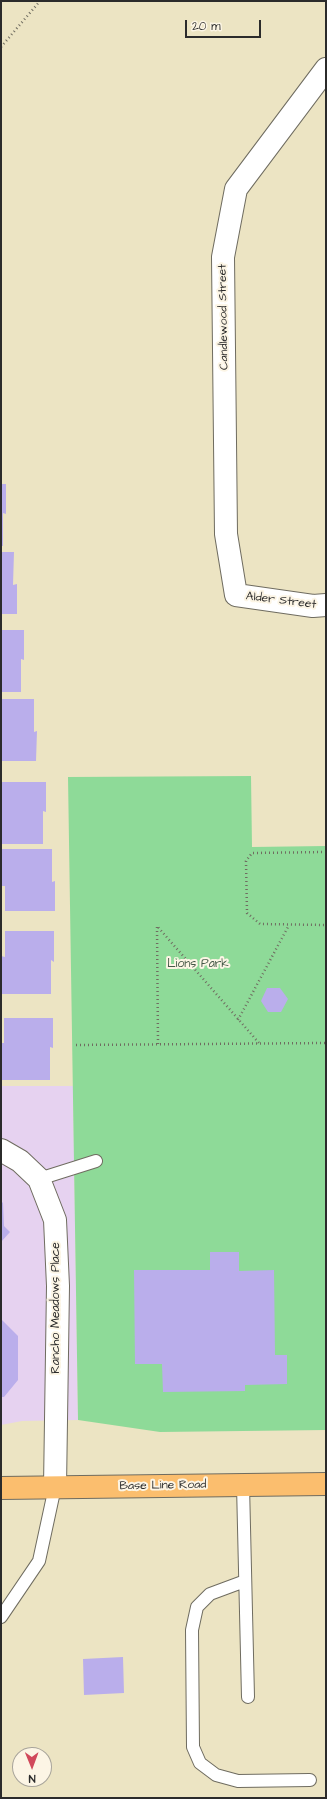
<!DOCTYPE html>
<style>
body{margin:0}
#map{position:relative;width:327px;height:1799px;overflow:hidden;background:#ece4c3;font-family:"Architects Daughter",sans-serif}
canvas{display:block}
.frame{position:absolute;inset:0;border:2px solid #2b2b2b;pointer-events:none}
.north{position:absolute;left:12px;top:1747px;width:40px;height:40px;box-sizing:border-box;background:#fcf5e5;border:1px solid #a8a49b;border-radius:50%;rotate:179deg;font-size:11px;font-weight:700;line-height:16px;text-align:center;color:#2b2b2b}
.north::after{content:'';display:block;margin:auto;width:14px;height:18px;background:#d1495b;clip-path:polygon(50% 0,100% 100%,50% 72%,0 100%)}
.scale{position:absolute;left:185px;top:20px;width:76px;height:18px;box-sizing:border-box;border:2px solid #2b2b2b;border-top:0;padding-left:5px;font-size:12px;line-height:14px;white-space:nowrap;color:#2b2b2b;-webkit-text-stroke:3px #fcf5e5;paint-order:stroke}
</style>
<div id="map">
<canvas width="327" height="1799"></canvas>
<div class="frame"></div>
<div class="north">N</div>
<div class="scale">20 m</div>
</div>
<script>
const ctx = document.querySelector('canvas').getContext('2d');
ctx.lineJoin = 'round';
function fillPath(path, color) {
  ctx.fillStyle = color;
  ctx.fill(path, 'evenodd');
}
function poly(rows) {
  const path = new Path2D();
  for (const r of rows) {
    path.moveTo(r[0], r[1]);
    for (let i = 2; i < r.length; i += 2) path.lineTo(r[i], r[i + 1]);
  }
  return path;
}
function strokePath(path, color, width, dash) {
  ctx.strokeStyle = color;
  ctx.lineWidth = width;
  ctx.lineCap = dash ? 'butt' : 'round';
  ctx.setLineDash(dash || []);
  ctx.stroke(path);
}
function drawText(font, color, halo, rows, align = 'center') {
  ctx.font = font + ' "Architects Daughter",sans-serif';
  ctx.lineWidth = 4;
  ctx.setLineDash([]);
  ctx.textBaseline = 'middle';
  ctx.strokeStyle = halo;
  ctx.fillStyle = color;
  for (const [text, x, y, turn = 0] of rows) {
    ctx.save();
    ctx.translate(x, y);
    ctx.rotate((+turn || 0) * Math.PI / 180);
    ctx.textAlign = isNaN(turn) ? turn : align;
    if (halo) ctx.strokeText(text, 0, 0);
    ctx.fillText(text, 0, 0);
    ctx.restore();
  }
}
const built = poly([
 [1,1086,73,1086,78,1420,22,1421,1,1425]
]);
const green = poly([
 [251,776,252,847,326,846,326,1430,160,1432,78,1420,68,777]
]);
const building = poly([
 [1,484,6,484,6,514,3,513,3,546,1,546],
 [1,552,14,552,13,585,17,584,17,614,1,614],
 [1,630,24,630,24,660,21,659,21,692,1,692],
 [1,699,34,699,34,732,37,731,36,761,1,761],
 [1,782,46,782,46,812,43,811,43,844,1,844],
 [1,849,52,849,52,882,55,881,55,911,5,911,5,886,1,886],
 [5,931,54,931,54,962,51,960,51,994,1,994,1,956,5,957],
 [267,988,280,988,288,999,281,1012,268,1012,261,1001],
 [4,1018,53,1018,53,1048,50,1047,50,1080,1,1080,1,1043,4,1043],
 [1,1201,3,1203,4,1226,10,1232,1,1242],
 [210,1252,239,1252,239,1271,274,1270,275,1355,287,1355,287,1384,245,1385,245,1391,163,1392,162,1364,135,1364,134,1270,210,1270],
 [1,1319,18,1336,18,1380,4,1397,1,1397],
 [123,1657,124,1693,84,1695,83,1659]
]);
const path = poly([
 [1,47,40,1],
 [326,852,252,853,246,861,247,913,260,924,326,925],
 [238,1020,289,925],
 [158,1044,157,926,259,1043],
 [76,1045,326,1043]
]);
const lane = poly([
 [39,1179,96,1161],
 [243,1485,248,1697],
 [245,1581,210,1594,197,1607,192,1630,193,1747,200,1763,216,1775,238,1781,310,1780],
 [1,1617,39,1561,55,1487]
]);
const street = poly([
 [326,69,236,189,223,257,226,534,236,595,313,606,326,605],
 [1,1150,20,1161,39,1179,55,1220,58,1286,55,1487]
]);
const primary = poly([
 [1,1488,326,1484]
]);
const streetNames = [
 ["Candlewood Street",224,317,-91],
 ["Alder Street",281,601,7],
 ["Rancho Meadows Place",56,1308,-90],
 ["Base Line Road",163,1486,-1]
];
const parkNames = [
 ["Lions Park",198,964]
];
fillPath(built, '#e6d2f0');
fillPath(green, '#8eda98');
fillPath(building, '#baaeeb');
strokePath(lane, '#6f6c60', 14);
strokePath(street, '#6f6c60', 24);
strokePath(primary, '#6f6c60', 24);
strokePath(path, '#6f6c60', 2.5, [1, 3]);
strokePath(lane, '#fff', 12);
strokePath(street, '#fff', 22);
strokePath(primary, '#fbbe6e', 22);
drawText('12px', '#2b2b2b', '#fcf5e5', streetNames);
drawText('12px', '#445746', '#fcf5e5', parkNames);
</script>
